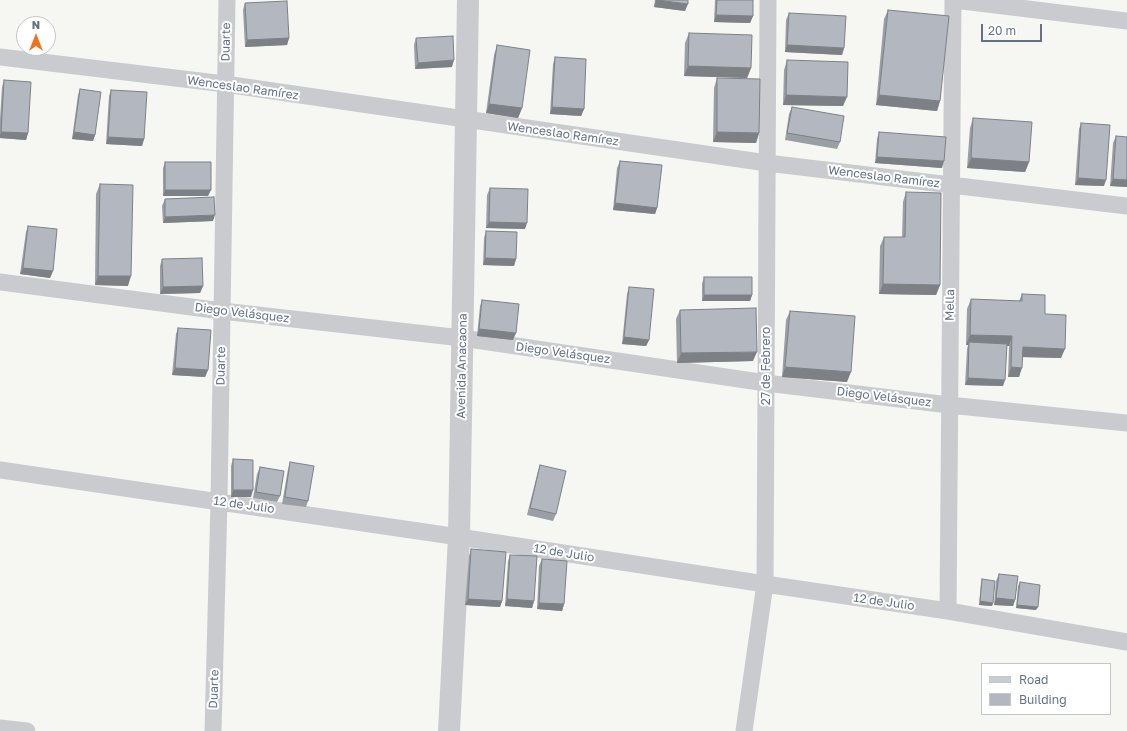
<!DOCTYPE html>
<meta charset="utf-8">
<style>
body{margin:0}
#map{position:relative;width:1127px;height:731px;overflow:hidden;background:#f6f7f3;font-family:"Golos Text",sans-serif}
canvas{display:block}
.legend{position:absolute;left:981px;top:663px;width:130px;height:52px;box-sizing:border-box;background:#fff;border:1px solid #c1c6cf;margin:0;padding:5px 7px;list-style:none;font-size:12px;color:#637087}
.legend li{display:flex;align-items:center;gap:8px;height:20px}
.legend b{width:20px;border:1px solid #c1c6cf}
.north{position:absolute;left:16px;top:16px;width:40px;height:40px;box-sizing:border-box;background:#fff;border:1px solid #c1c6cf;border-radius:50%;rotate:0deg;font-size:11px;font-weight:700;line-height:16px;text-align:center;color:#637087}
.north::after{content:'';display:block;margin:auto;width:14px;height:18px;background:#f17319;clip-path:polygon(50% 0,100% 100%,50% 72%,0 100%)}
.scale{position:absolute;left:981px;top:24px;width:61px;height:18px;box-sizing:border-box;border:2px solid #637087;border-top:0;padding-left:5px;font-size:12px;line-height:14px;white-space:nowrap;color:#637087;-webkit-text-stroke:3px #fff;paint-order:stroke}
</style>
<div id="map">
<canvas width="1127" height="731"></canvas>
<ul class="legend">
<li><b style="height:5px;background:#c9cbcf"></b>Road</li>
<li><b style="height:11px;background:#b3b8c0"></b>Building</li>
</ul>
<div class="north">N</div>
<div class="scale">20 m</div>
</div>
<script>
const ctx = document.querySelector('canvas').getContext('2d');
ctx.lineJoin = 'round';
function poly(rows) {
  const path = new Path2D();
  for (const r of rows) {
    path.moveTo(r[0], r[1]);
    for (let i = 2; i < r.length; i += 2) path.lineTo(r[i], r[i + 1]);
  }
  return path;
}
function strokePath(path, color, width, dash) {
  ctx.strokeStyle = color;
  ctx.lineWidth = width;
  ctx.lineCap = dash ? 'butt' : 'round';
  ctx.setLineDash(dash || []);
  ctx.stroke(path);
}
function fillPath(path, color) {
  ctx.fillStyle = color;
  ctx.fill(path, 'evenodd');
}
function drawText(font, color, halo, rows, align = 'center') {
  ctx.font = font + ' "Golos Text",sans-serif';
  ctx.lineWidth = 4;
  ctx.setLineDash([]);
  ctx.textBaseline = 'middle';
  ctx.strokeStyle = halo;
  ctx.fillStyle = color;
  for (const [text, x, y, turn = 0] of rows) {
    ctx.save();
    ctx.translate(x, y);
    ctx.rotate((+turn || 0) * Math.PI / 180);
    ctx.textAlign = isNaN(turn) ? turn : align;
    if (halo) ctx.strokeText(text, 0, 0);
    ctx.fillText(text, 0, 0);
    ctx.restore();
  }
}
const minor = poly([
 [954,0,1127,21],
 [0,57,225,84,767,163,1127,206],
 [0,282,222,311,462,338,766,383,949,405,1127,423],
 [0,470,459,537,765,584,948,611,1127,642],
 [948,611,953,0],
 [0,728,27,731],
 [213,731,219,501,227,0],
 [744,731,765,584,768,0]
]);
const tertiary = poly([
 [449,731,459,537,468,0]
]);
const wall = poly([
 [655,0,688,0,685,11,654,7],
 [715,0,753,0,753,16,750,23,714,22],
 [245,3,289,38,287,45,245,47,243,10],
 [888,10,940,101,937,111,876,105,884,19],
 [789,13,844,48,842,55,785,52,786,20],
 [689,33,751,68,747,78,684,76,685,43],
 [416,38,452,67,415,69,414,45],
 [497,45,522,108,518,118,486,113,494,55],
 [555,57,584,109,581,116,550,114,553,64],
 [787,60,843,106,783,105,784,70],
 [717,78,759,133,756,143,713,142,714,88],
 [4,80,28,133,26,140,0,138,0,119,2,87],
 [80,89,95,135,93,141,72,139,78,95],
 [111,90,144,139,142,146,106,144,109,96],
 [792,107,840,142,837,149,785,140,789,114],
 [973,118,1029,162,1025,172,967,168,970,128],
 [1081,123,1104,186,1075,185,1079,129],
 [879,132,942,168,875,163,877,139],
 [1116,136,1127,187,1110,186,1113,143],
 [620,161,657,208,655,214,613,210,617,168],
 [165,162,208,196,163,196,163,168],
 [100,184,128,286,95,285,96,194],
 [490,188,525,229,486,228,487,195],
 [906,192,940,285,936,295,879,294,880,246,884,237,902,237,903,202],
 [165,199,213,221,163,223,162,206],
 [28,226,53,271,50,278,20,274,26,232],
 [486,231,516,259,514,266,483,265,484,238],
 [162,259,203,286,200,293,160,294,160,266],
 [704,277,752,295,750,301,702,301,702,284],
 [629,287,649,340,646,346,622,344,627,294],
 [1022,294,1045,314,1061,358,1023,357,1019,377,1008,377,1009,346,1007,346,1003,386,965,385,967,349,968,345,966,345,967,309,971,299,1019,301],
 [482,300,513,340,477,336,480,306],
 [680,310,753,361,677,363,676,319],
 [790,311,847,382,782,377,786,320],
 [178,328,208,370,205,377,172,375,176,334],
 [233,459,251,497,231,497,231,466],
 [290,462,308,501,306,507,282,504,288,469],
 [540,465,556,514,553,521,527,515,538,471],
 [260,467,280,496,277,502,253,498,257,474],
 [471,549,502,601,500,607,465,605,469,556],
 [510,555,534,601,532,608,505,606,508,561],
 [542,559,564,604,562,611,537,609,539,566],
 [999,574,1015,600,1013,606,994,605,996,581],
 [982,579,993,603,992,606,979,605,981,583],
 [1020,582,1036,610,1016,608,1018,586]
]);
const shadedWall = poly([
 [656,0,688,4,685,11,654,7],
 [716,15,753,16,750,23,714,22],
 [289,38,287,45,245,47,247,40],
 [787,45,844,48,842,55,785,52],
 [454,60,452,67,415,69,418,63],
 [688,66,751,68,747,78,684,76],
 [786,95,847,97,843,106,783,105],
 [879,95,940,101,937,111,876,105],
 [489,104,522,108,518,118,486,113],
 [552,107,584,109,581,116,550,114],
 [1,132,28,133,26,140,0,138,0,135],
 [74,132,95,135,93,141,72,139],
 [717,132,759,133,756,143,713,142],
 [108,137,144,139,142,146,106,144],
 [877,157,944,161,942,168,875,163],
 [971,158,1029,162,1025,172,967,168],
 [1078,178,1106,180,1104,186,1075,185],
 [1113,179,1127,180,1127,187,1110,186],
 [165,190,211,190,208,196,163,196],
 [615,203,657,208,655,214,613,210],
 [215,215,213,221,163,223,165,217],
 [489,222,527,223,525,229,486,228],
 [485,258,516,259,514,266,483,265],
 [23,268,53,271,50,278,20,274],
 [98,276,131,276,128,286,95,285],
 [883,284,940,285,936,295,879,294],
 [203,286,200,293,160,294,163,287],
 [704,295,752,295,750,301,702,301],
 [479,329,516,333,513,340,477,336],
 [970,335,1012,336,1009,346,969,345,969,342,968,345,966,345],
 [624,337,649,340,646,346,622,344],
 [1023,347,1065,349,1061,358,1019,357],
 [757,352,753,361,677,363,681,353],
 [785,367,851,372,847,382,782,377],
 [1011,367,1022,368,1019,377,1008,377],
 [175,368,208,370,205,377,172,375],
 [968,378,1005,380,1003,386,965,385],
 [233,490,253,490,251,497,231,497],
 [996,598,1015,600,1013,606,994,605],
 [468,599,502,601,500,607,465,605],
 [507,599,534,601,532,608,505,606],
 [980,601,993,603,992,606,979,605],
 [539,603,564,604,562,611,537,609],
 [1017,605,1038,607,1036,610,1016,608]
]);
const building = poly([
 [656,0,688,0,688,4,656,0],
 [717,0,753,0,753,16,716,15,717,0],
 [287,1,289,38,247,40,245,3,287,1],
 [888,10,949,16,940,101,879,95,888,10],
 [789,13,846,16,844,48,787,45,789,13],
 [689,33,752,35,751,68,688,66,689,33],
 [453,36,454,60,418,63,416,38,453,36],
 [497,45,530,50,522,108,489,104,497,45],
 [555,57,586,59,584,109,552,107,555,57],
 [787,60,848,62,847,97,786,95,787,60],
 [717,78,760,79,759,133,717,132,717,78],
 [4,80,31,82,28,133,1,132,4,80],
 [80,89,101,92,95,135,74,132,80,89],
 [111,90,147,92,144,139,108,137,111,90],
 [792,107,844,116,840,142,787,133,792,107],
 [973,118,1032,122,1029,162,971,158,973,118],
 [1081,123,1110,125,1106,180,1078,178,1081,123],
 [879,132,946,137,944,161,877,157,879,132],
 [1116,136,1127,137,1127,180,1113,179,1116,136],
 [620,161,662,165,657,208,615,203,620,161],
 [165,162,211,162,211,190,165,190,165,162],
 [100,184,133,185,131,276,98,276,100,184],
 [490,188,528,189,527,223,489,222,490,188],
 [906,192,941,193,940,285,883,284,884,237,905,237,906,192],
 [214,197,215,215,165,217,165,199,214,197],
 [28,226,57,229,53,271,23,268,28,226],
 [486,231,517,232,516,259,485,258,486,231],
 [202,258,203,286,163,287,162,259,202,258],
 [704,277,752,277,752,295,704,295,704,277],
 [629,287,654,289,649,340,624,337,629,287],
 [1022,294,1045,295,1045,314,1066,315,1065,349,1023,347,1022,368,1011,367,1012,336,970,335,971,299,1022,301,1022,294],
 [482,300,519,304,516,333,479,329,482,300],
 [756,308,757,352,681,353,680,310,756,308],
 [790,311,855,316,851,372,785,367,790,311],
 [178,328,211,330,208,370,175,368,178,328],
 [969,342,1007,344,1005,380,968,378,969,342],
 [233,459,253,460,253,490,233,490,233,459],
 [290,462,314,466,308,501,285,497,290,462],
 [540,465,566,471,556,514,530,508,540,465],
 [260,467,284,471,280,496,256,492,260,467],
 [471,549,506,552,502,601,468,599,471,549],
 [510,555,537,556,534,601,507,599,510,555],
 [542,559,567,561,564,604,539,603,542,559],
 [999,574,1018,576,1015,600,996,598,999,574],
 [982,579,995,581,993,603,980,601,982,579],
 [1020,582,1040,585,1038,607,1017,605,1020,582]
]);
const streetNames = [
 ["Duarte",226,42,-89],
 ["Wenceslao Ramírez",243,88,8],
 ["Wenceslao Ramírez",563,134,8],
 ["Wenceslao Ramírez",884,177,7],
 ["Mella",950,305,-89],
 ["Diego Velásquez",242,313,7],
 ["Diego Velásquez",563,353,8],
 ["Duarte",221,366,-89],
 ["Avenida Anacaona",462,366,-89],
 ["27 de Febrero",766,366,-90],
 ["Diego Velásquez",884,397,7],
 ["12 de Julio",244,505,8],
 ["12 de Julio",564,553,9],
 ["12 de Julio",884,602,8],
 ["Duarte",214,689,-88]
];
strokePath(minor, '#c9cbcf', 17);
strokePath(tertiary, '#c9cbcf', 22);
fillPath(wall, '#9a9ea5');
fillPath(shadedWall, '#7d8186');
fillPath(building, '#b3b8c0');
strokePath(building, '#7d8186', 1);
drawText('12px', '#637087', '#fff', streetNames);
</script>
